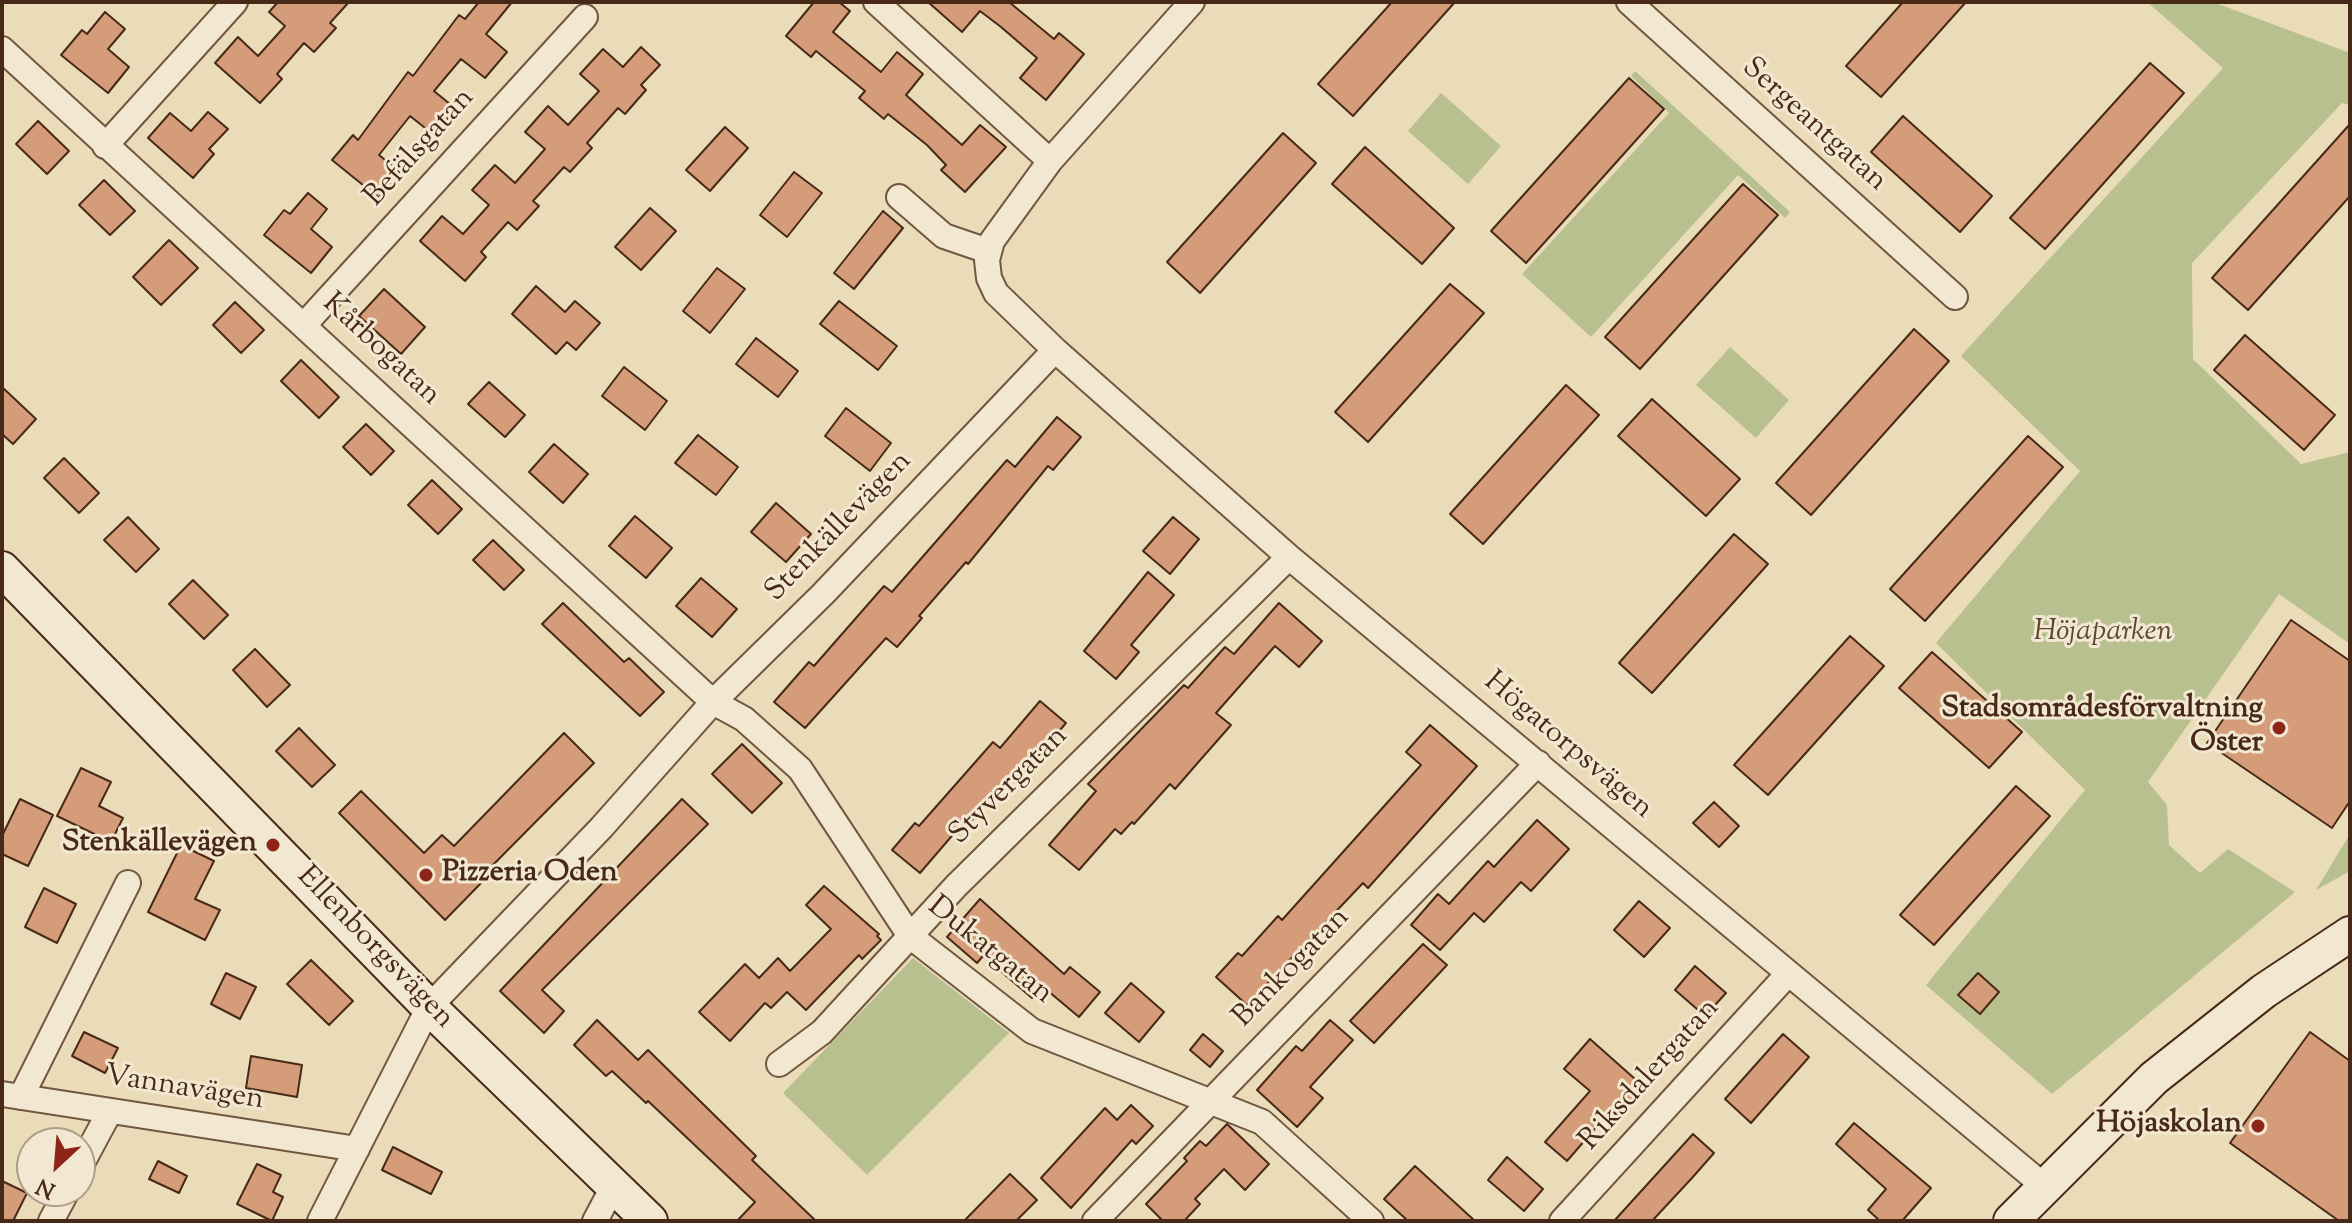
<!DOCTYPE html>
<meta charset="utf-8">
<style>
body{margin:0}
#map{position:relative;width:2352px;height:1223px;overflow:hidden;background:#ebdcb9;font-family:"Sorts Mill Goudy",serif}
canvas{display:block}
.frame{position:absolute;inset:0;border:4px solid #482918;pointer-events:none}
.north{position:absolute;left:16px;top:1127px;width:80px;height:80px;box-sizing:border-box;background:#f2e8d2;border:2px solid #ae9c88;border-radius:50%;rotate:206deg;font-size:22px;font-weight:700;line-height:32px;text-align:center;color:#482918}
.north::after{content:'';display:block;margin:auto;width:28px;height:36px;background:#8f2418;clip-path:polygon(50% 0,100% 100%,50% 72%,0 100%)}
</style>
<div id="map">
<canvas width="2352" height="1223"></canvas>
<div class="frame"></div>
<div class="north">N</div>
</div>
<script>
const ctx = document.querySelector('canvas').getContext('2d');
ctx.lineJoin = 'round';
function fillPath(path, color) {
  ctx.fillStyle = color;
  ctx.fill(path, 'evenodd');
}
function poly(rows) {
  const path = new Path2D();
  for (const r of rows) {
    path.moveTo(r[0], r[1]);
    for (let i = 2; i < r.length; i += 2) path.lineTo(r[i], r[i + 1]);
  }
  return path;
}
function strokePath(path, color, width, dash) {
  ctx.strokeStyle = color;
  ctx.lineWidth = width;
  ctx.lineCap = dash ? 'butt' : 'round';
  ctx.setLineDash(dash || []);
  ctx.stroke(path);
}
function drawText(font, color, halo, rows, align = 'center') {
  ctx.font = font + ' "Sorts Mill Goudy",serif';
  ctx.lineWidth = 6;
  ctx.setLineDash([]);
  ctx.textBaseline = 'middle';
  ctx.strokeStyle = halo;
  ctx.fillStyle = color;
  for (const [text, x, y, turn = 0] of rows) {
    ctx.save();
    ctx.translate(x, y);
    ctx.rotate((+turn || 0) * Math.PI / 180);
    ctx.textAlign = isNaN(turn) ? turn : align;
    if (halo) ctx.strokeText(text, 0, 0);
    ctx.fillText(text, 0, 0);
    ctx.restore();
  }
}
const green = poly([
 [2147,2,2213,2,2350,53,2350,105,2342,103,2192,263,2193,359,2301,464,2350,452,2350,644,2279,594,2148,782,2167,805,2169,845,2200,873,2228,849,2295,892,2052,1094,1926,985,2085,790,1936,643,2080,471,1961,356,2223,68],
 [1635,71,1790,212,1785,218,1738,175,1591,337,1522,274,1669,113,1631,76],
 [1441,93,1501,146,1468,184,1408,131],
 [1730,347,1789,400,1756,438,1696,385],
 [2350,834,2350,871,2316,890],
 [913,958,1009,1033,867,1175,783,1093]
]);
const building = poly([
 [278,2,349,2,330,23,336,28,314,52,304,43,277,74,282,79,260,103,215,63,238,37,258,56,285,26,269,12,278,2],
 [479,2,512,2,486,34,507,52,485,78,461,59,434,91,456,109,434,135,410,116,379,155,400,172,379,198,332,160,353,135,358,140,408,72,413,76,459,15,465,19,479,2],
 [814,2,839,2,850,11,833,32,881,72,897,52,923,74,906,95,962,145,980,125,1006,147,965,192,941,170,946,165,927,145,888,114,884,119,859,98,865,91,816,51,811,57,786,36,814,2],
 [928,2,1009,2,1054,39,1059,33,1084,54,1046,100,1020,78,1037,58,1001,27,980,11,962,32,928,2],
 [1392,2,1455,2,1353,116,1318,84,1392,2],
 [1903,2,1966,2,1881,97,1846,66,1903,2],
 [105,12,125,29,108,49,129,67,108,93,61,55,82,30,87,34,105,12],
 [641,47,660,65,641,85,646,90,625,114,618,108,587,143,592,148,570,172,564,167,533,201,539,206,517,230,508,222,481,252,486,257,465,281,420,241,442,216,463,234,489,205,472,190,495,165,515,183,545,149,525,132,548,106,568,125,599,91,580,74,603,49,623,67,641,47],
 [2150,63,2184,93,2045,249,2010,218,2150,63],
 [1629,78,1664,109,1526,263,1491,231,1629,78],
 [208,112,228,129,209,149,214,154,193,178,148,138,170,113,191,131,208,112],
 [1903,116,1992,196,1960,232,1871,152,1903,116],
 [38,121,69,151,47,174,16,144,38,121],
 [2350,124,2350,196,2248,310,2212,278,2350,124],
 [725,127,748,148,710,191,686,170,725,127],
 [1283,133,1316,163,1200,293,1167,262,1283,133],
 [1365,147,1454,228,1422,264,1332,184,1365,147],
 [794,172,822,193,787,237,760,215,794,172],
 [104,180,135,211,110,235,79,205,104,180],
 [1743,184,1778,215,1640,369,1605,337,1743,184],
 [308,193,327,209,311,229,332,247,311,273,264,235,284,210,290,214,308,193],
 [650,208,676,231,641,270,615,247,650,208],
 [883,211,903,228,854,289,834,273,883,211],
 [169,240,198,268,161,305,133,277,169,240],
 [717,268,745,289,710,333,683,311,717,268],
 [1450,284,1484,313,1368,442,1335,412,1450,284],
 [536,286,565,312,575,301,600,323,576,350,567,342,556,354,512,314,536,286],
 [384,289,425,327,401,354,359,316,384,289],
 [839,301,897,346,878,370,820,324,839,301],
 [235,302,264,330,241,353,213,325,235,302],
 [1914,329,1949,361,1811,515,1776,483,1914,329],
 [2245,335,2335,415,2304,450,2214,370,2245,335],
 [756,338,798,371,778,397,736,364,756,338],
 [301,360,339,397,319,418,281,381,301,360],
 [624,367,667,401,645,430,602,396,624,367],
 [489,382,525,415,505,437,468,404,489,382],
 [1566,385,1599,415,1483,544,1450,514,1566,385],
 [2,387,36,419,13,444,2,434,2,387],
 [1652,399,1740,479,1706,516,1618,436,1652,399],
 [846,408,891,443,870,471,825,436,846,408],
 [1057,417,1081,437,1053,470,1048,466,968,564,966,562,919,616,922,618,897,647,886,638,805,728,774,702,809,662,814,666,884,586,892,592,1007,460,1015,467,1057,417],
 [366,424,394,451,371,475,343,447,366,424],
 [698,435,738,467,716,495,675,463,698,435],
 [2028,436,2063,467,1925,621,1890,589,2028,436],
 [554,444,588,474,563,503,529,472,554,444],
 [64,458,99,493,79,513,44,478,64,458],
 [432,480,462,509,438,534,408,505,432,480],
 [776,503,811,534,786,562,751,532,776,503],
 [635,516,672,548,646,578,609,546,635,516],
 [128,517,159,549,136,572,104,540,128,517],
 [1173,517,1199,539,1170,574,1143,551,1173,517],
 [1734,534,1768,564,1652,693,1619,663,1734,534],
 [493,540,524,570,504,590,473,560,493,540],
 [1148,572,1174,595,1131,645,1139,652,1116,679,1084,651,1148,572],
 [701,578,737,609,712,637,676,606,701,578],
 [193,580,228,615,204,639,169,604,193,580],
 [563,603,624,662,629,658,664,692,640,716,542,624,563,603],
 [1279,603,1322,641,1299,667,1275,646,1216,713,1231,725,1195,766,1175,789,1170,784,1134,824,1132,822,1121,834,1115,829,1079,870,1049,845,1096,791,1088,784,1184,685,1188,688,1225,647,1234,654,1279,603],
 [2291,620,2350,661,2350,801,2332,828,2207,743,2291,620],
 [1850,636,1884,666,1768,795,1734,765,1850,636],
 [255,649,290,685,267,707,233,670,255,649],
 [1932,652,2022,732,1989,768,1899,688,1932,652],
 [1040,701,1066,723,1038,756,1034,752,959,834,956,831,920,873,892,850,915,823,919,826,993,742,1000,748,1040,701],
 [1430,725,1477,766,1368,888,1363,883,1247,1005,1216,977,1238,953,1242,956,1278,916,1282,920,1421,765,1406,752,1430,725],
 [299,728,335,765,312,787,276,751,299,728],
 [564,733,594,763,483,875,486,878,445,920,339,813,361,791,424,853,442,835,454,846,564,733],
 [742,744,782,783,752,813,712,774,742,744],
 [81,768,111,782,99,806,123,818,111,842,57,816,81,768],
 [2016,786,2050,816,1934,945,1900,915,2016,786],
 [20,799,53,815,28,866,2,854,2,836,20,799],
 [682,799,708,824,542,990,564,1011,544,1033,500,991,682,799],
 [1714,802,1739,826,1719,847,1693,823,1714,802],
 [1537,820,1569,849,1531,891,1521,882,1484,922,1474,913,1440,950,1411,925,1438,894,1449,904,1488,861,1494,867,1537,820],
 [181,845,214,861,195,899,220,910,205,940,148,912,181,845],
 [824,886,879,934,877,936,881,940,862,959,859,955,806,1010,787,992,771,1008,765,1003,730,1041,699,1012,745,964,759,978,778,958,790,971,831,929,806,905,824,886],
 [44,888,76,904,57,943,25,927,44,888],
 [980,899,1064,974,1070,967,1100,992,1079,1017,1042,986,1032,998,983,956,977,963,947,937,980,899],
 [1639,901,1670,928,1644,957,1614,930,1639,901],
 [1423,944,1447,965,1374,1043,1350,1021,1423,944],
 [311,960,353,1001,329,1025,287,984,311,960],
 [1695,966,1726,993,1705,1016,1675,990,1695,966],
 [226,973,256,987,240,1019,211,1004,226,973],
 [1978,973,1999,992,1980,1014,1958,995,1978,973],
 [1131,983,1164,1012,1139,1042,1105,1013,1131,983],
 [597,1020,638,1060,648,1050,756,1156,752,1160,816,1221,737,1221,755,1202,648,1101,646,1103,612,1071,606,1076,574,1045,597,1020],
 [1330,1020,1353,1040,1310,1087,1323,1098,1297,1127,1257,1090,1296,1046,1302,1051,1330,1020],
 [84,1032,118,1048,105,1073,72,1056,84,1032],
 [2310,1032,2350,1061,2350,1221,2339,1221,2230,1143,2310,1032],
 [1203,1034,1223,1051,1210,1067,1190,1050,1203,1034],
 [1783,1034,1809,1057,1751,1123,1725,1099,1783,1034],
 [1590,1039,1644,1087,1618,1116,1611,1110,1567,1161,1545,1142,1590,1091,1564,1069,1590,1039],
 [251,1056,302,1065,297,1097,246,1088,251,1056],
 [1131,1105,1153,1126,1136,1144,1132,1140,1071,1208,1041,1178,1105,1108,1117,1120,1131,1105],
 [1854,1123,1931,1188,1902,1221,1880,1221,1868,1210,1886,1189,1836,1144,1854,1123],
 [1227,1124,1269,1164,1245,1190,1224,1169,1195,1199,1200,1204,1184,1221,1163,1221,1146,1204,1187,1161,1184,1158,1200,1141,1206,1146,1227,1124],
 [1693,1134,1714,1153,1692,1178,1652,1221,1614,1221,1693,1134],
 [393,1147,442,1172,431,1194,382,1170,393,1147],
 [1507,1157,1543,1189,1524,1211,1488,1180,1507,1157],
 [158,1161,187,1176,179,1193,149,1179,158,1161],
 [257,1164,281,1175,273,1192,283,1197,272,1221,237,1204,257,1164],
 [1415,1166,1475,1221,1408,1221,1384,1199,1415,1166],
 [1010,1174,1037,1200,1016,1221,964,1221,1010,1174],
 [2,1181,27,1193,13,1221,2,1221,2,1181]
]);
const street = poly([
 [876,2,1050,161],
 [1629,2,1955,297],
 [2,49,713,702,744,719,800,769,910,936,1032,1031,1262,1122,1371,1221],
 [105,146,235,2],
 [899,197,944,236,988,251],
 [304,325,585,17],
 [1055,350,1289,557,2044,1186],
 [779,1064,822,1032,956,886,1289,557],
 [2,1094,357,1149],
 [21,1097,128,883],
 [80,1167,110,1111],
 [51,1221,67,1191],
 [320,1221,429,1007,601,828,713,702,823,594,1055,350,996,293,989,278,987,260,992,241,1050,161,1192,2],
 [595,1221,613,1187],
 [1095,1221,1538,763],
 [1562,1221,1787,975]
]);
const secondary = poly([
 [2,569,429,1007,650,1221],
 [2011,1221,2154,1078,2264,991,2350,934]
]);
const markers = [
 [2279,728,8,"#8f2418"],
 [273,845,8,"#8f2418"],
 [426,875,8,"#8f2418"],
 [2258,1126,8,"#8f2418"]
];
const streetNames = [
 ["Sergeantgatan",1813,126,42],
 ["Befälsgatan",421,149,-48],
 ["Kårbogatan",380,351,43],
 ["Stenkällevägen",840,528,-46],
 ["Högatorpsvägen",1567,747,40],
 ["Styvergatan",1010,787,-45],
 ["Ellenborgsvägen",374,949,46],
 ["Dukatgatan",989,952,39],
 ["Bankogatan",1293,969,-46],
 ["Riksdalergatan",1651,1076,-48],
 ["Vannavägen",184,1090,9]
];
const parkNames = [
 ["Höjaparken",2103,634]
];
const poiNames = [
 ["Stadsområdesförvaltning",2263,711],
 ["Öster",2263,745],
 ["Stenkällevägen",257,845],
 ["Pizzeria Oden",442,875,"left"],
 ["Höjaskolan",2242,1126]
];
fillPath(green, '#b8c08f');
fillPath(building, '#d49c79');
strokePath(building, '#482918', 2);
strokePath(street, '#715640', 28);
strokePath(secondary, '#482918', 38);
strokePath(street, '#f2e8d2', 24);
strokePath(secondary, '#f2e8d2', 34);
for (const [x, y, r, color] of markers) {
  const dot = new Path2D();
  dot.arc(x, y, r, 0, 2 * Math.PI);
  ctx.fillStyle = color;
  ctx.fill(dot);
  strokePath(dot, '#f2e8d2', 3);
}
drawText('30px', '#482918', '#f2e8d2', streetNames);
drawText('italic 30px', '#5e4730', '#f2e8d2', parkNames);
drawText('bold 30px', '#482918', '#f2e8d2', poiNames, 'right');
</script>
